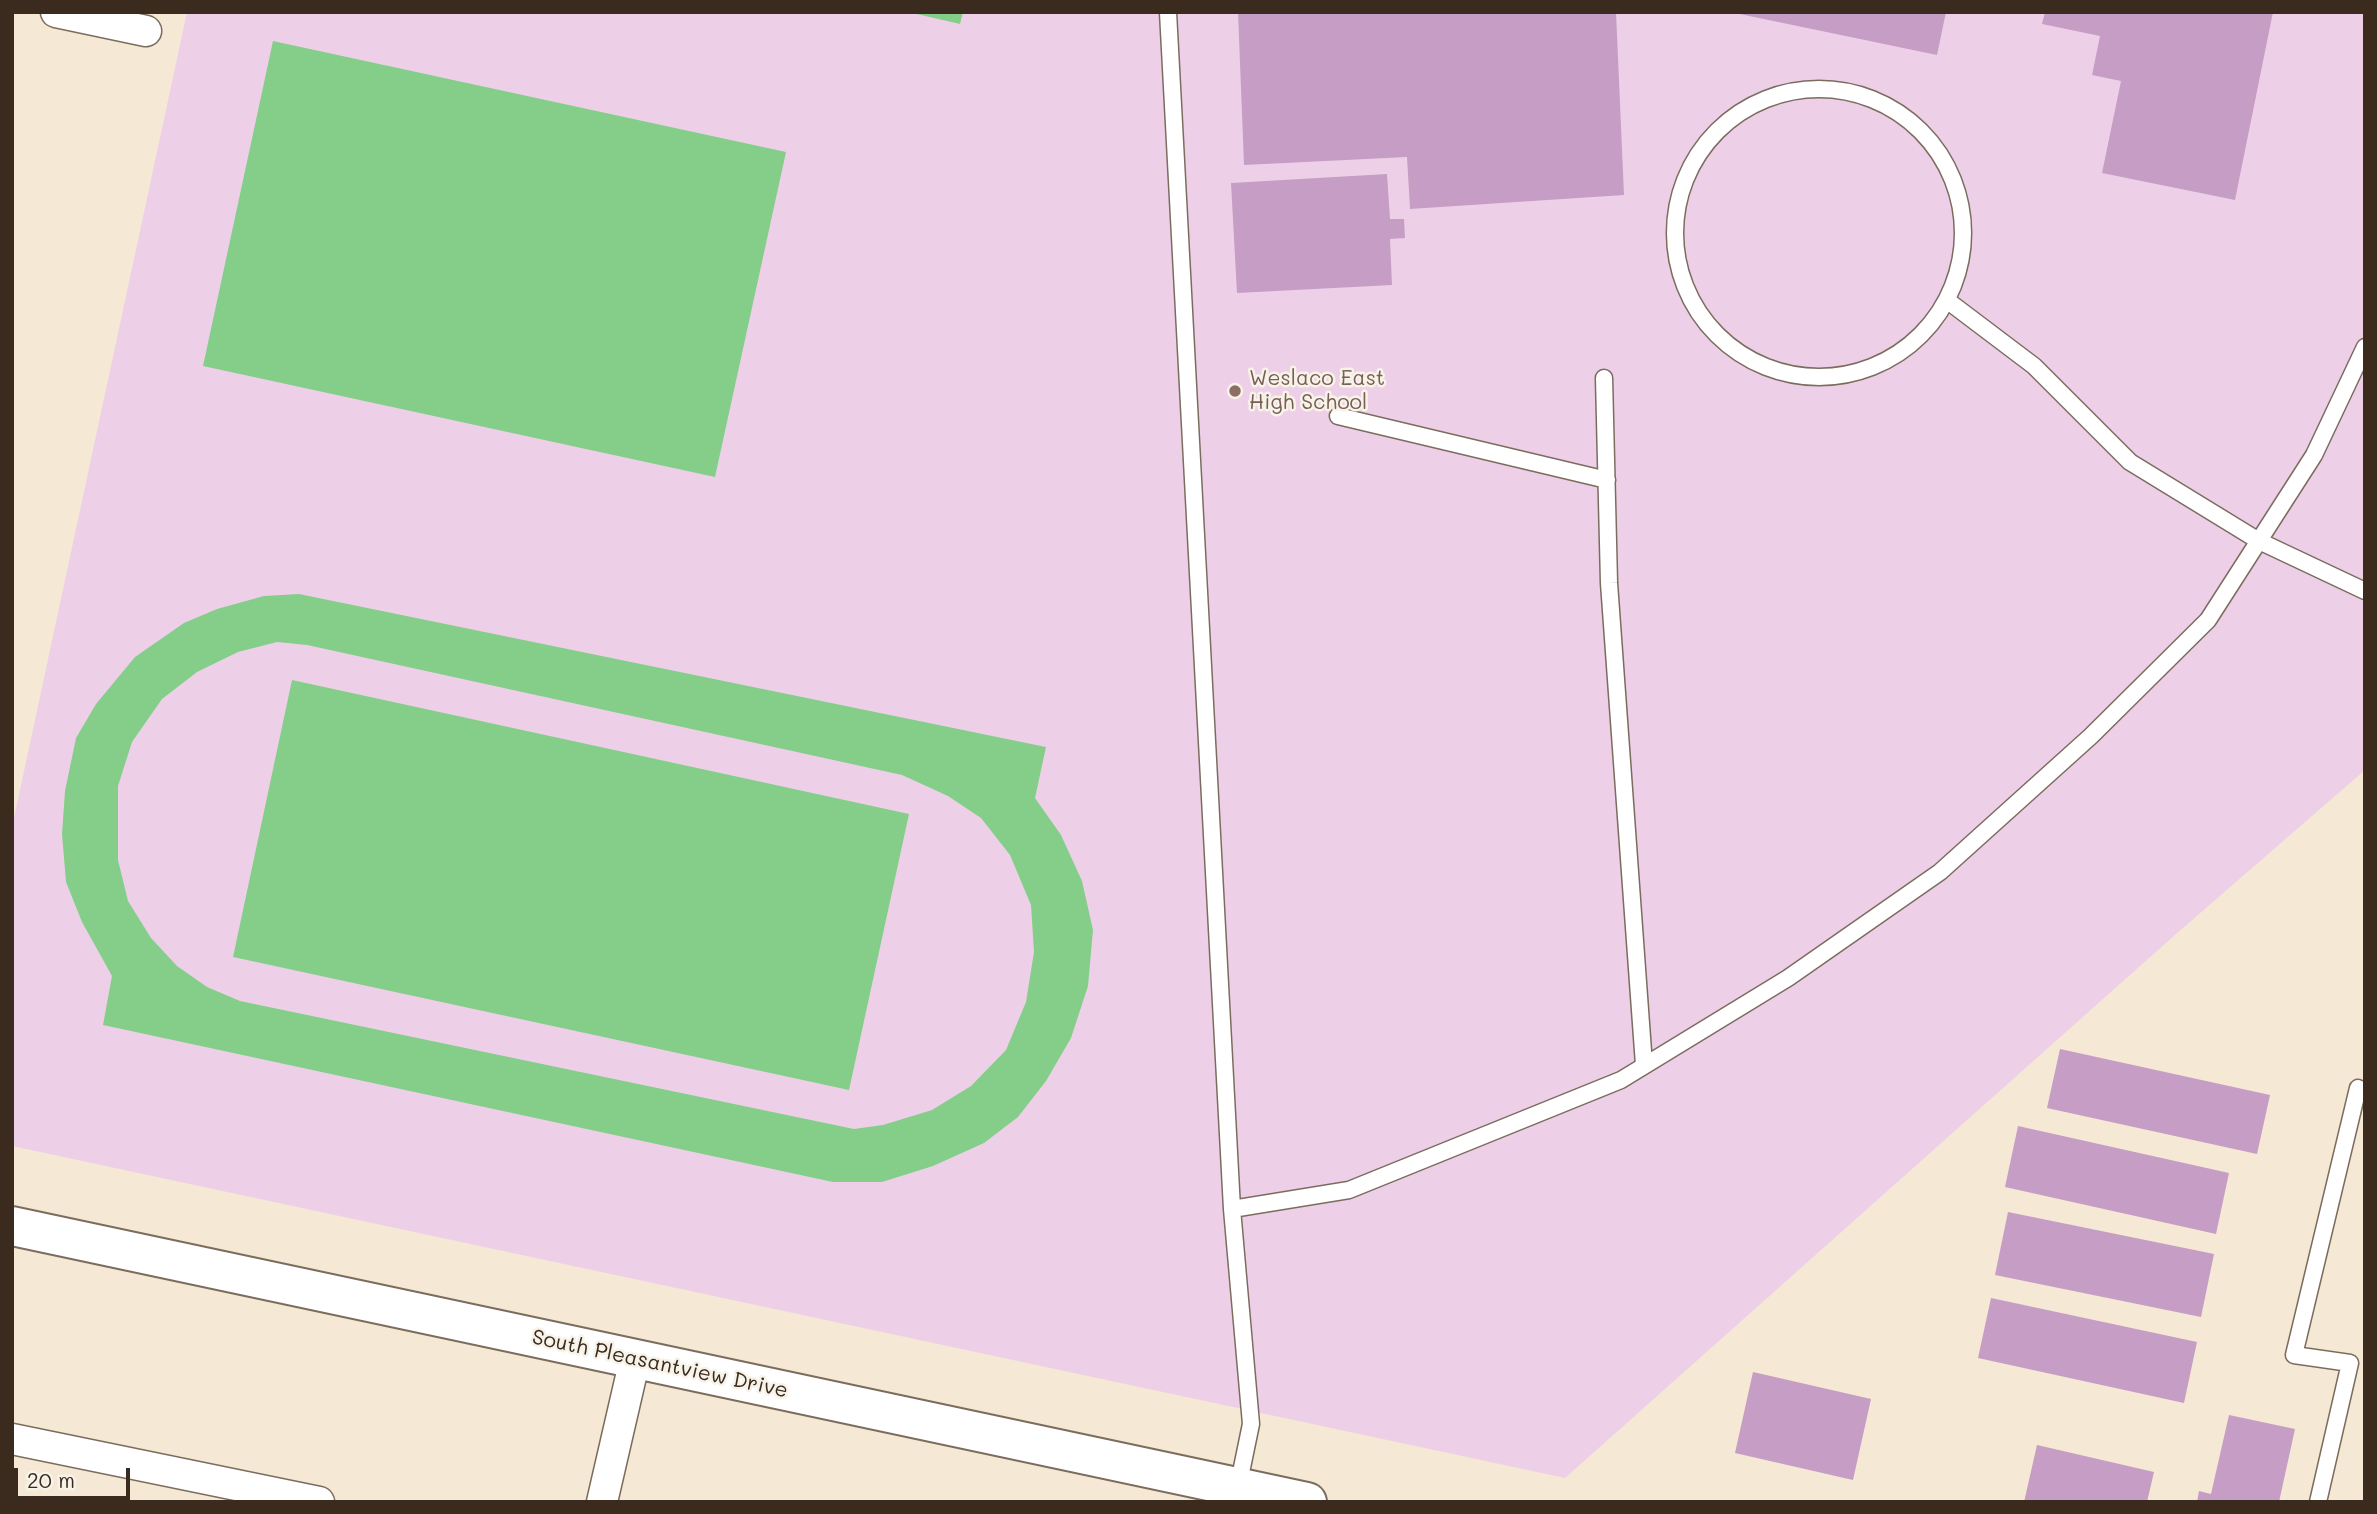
<!DOCTYPE html>
<style>
body{margin:0}
#map{position:relative;width:2377px;height:1514px;overflow:hidden;background:#f5e8d4;font-family:Mali,sans-serif}
canvas{display:block}
.frame{position:absolute;inset:0;border:14px solid #3b2a1e;pointer-events:none}
.scale{position:absolute;left:14px;top:1468px;width:116px;height:32px;box-sizing:border-box;border:4px solid #3b2a1e;border-top:0;padding-left:9px;font-size:21px;line-height:24px;white-space:nowrap;color:#3b2a1e;-webkit-text-stroke:5px #f7f3e8;paint-order:stroke}
</style>
<div id="map">
<canvas width="2377" height="1514"></canvas>
<div class="frame"></div>
<div class="scale">20 m</div>
</div>
<script>
const ctx = document.querySelector('canvas').getContext('2d');
ctx.lineJoin = 'round';
function fillPath(path, color) {
  ctx.fillStyle = color;
  ctx.fill(path, 'evenodd');
}
function poly(rows) {
  const path = new Path2D();
  for (const r of rows) {
    if (r.length === 3) {
      path.moveTo(r[0] + r[2], r[1]);
      path.arc(r[0], r[1], r[2], 0, 2 * Math.PI);
      continue;
    }
    path.moveTo(r[0], r[1]);
    for (let i = 2; i < r.length; i += 2) path.lineTo(r[i], r[i + 1]);
  }
  return path;
}
function strokePath(path, color, width, dash) {
  ctx.strokeStyle = color;
  ctx.lineWidth = width;
  ctx.lineCap = dash ? 'butt' : 'round';
  ctx.setLineDash(dash || []);
  ctx.stroke(path);
}
function drawText(font, color, halo, rows, align = 'center') {
  ctx.font = font + ' Mali,sans-serif';
  ctx.lineWidth = 5;
  ctx.setLineDash([]);
  ctx.textBaseline = 'middle';
  ctx.strokeStyle = halo;
  ctx.fillStyle = color;
  for (const [text, x, y, turn = 0] of rows) {
    ctx.save();
    ctx.translate(x, y);
    ctx.rotate((+turn || 0) * Math.PI / 180);
    ctx.textAlign = isNaN(turn) ? turn : align;
    if (halo) ctx.strokeText(text, 0, 0);
    ctx.fillText(text, 0, 0);
    ctx.restore();
  }
}
const built = poly([
 [187,12,2365,12,2365,770,2176,934,1565,1478,12,1146,12,827]
]);
const green = poly([
 [908,12,963,12,960,24],
 [273,41,786,152,715,477,203,366],
 [299,594,1046,747,1035,798,1061,835,1082,881,1093,930,1088,986,1071,1038,1046,1081,1018,1117,984,1143,933,1166,882,1182,833,1182,103,1025,112,976,82,922,66,882,62,834,65,791,76,738,96,704,135,657,184,623,217,609,264,596],
 [277,642,307,645,902,775,948,796,981,818,1010,855,1031,905,1034,952,1026,1002,1006,1050,971,1086,932,1110,883,1125,854,1129,240,1001,207,987,177,966,151,938,128,901,118,860,118,786,132,742,162,699,197,672,238,652],
 [292,680,909,814,849,1090,233,957]
]);
const building = poly([
 [1238,12,1616,12,1624,195,1410,209,1407,157,1244,165],
 [1730,12,1946,12,1937,55],
 [2045,12,2273,12,2235,200,2102,173,2121,81,2092,75,2100,36,2042,24],
 [1387,174,1390,219,1404,219,1405,238,1390,239,1392,285,1237,293,1231,183],
 [2060,1049,2270,1095,2257,1154,2047,1108],
 [2018,1126,2229,1173,2216,1234,2005,1187],
 [2008,1212,2214,1254,2201,1317,1995,1275],
 [1991,1298,2197,1342,2184,1403,1978,1358],
 [1753,1372,1871,1399,1853,1480,1735,1453],
 [2229,1415,2295,1429,2279,1502,2197,1502,2199,1491,2211,1494],
 [2037,1445,2154,1472,2147,1502,2024,1502]
]);
const lane = poly([
 [1168,12,1232,1209,1251,1424,1238,1487],
 [1819,233,144],
 [1948,301,2034,366,2130,462,2259,541,2365,591],
 [1604,378,1609,583,1644,1065],
 [1338,416,1607,480],
 [1232,1209,1349,1190,1621,1080,1788,978,1940,872,2091,736,2208,620,2314,455,2365,347],
 [2318,1502,2350,1363,2294,1355,2358,1088]
]);
const street = poly([
 [56,12,146,31],
 [12,1439,319,1502],
 [602,1502,635,1359]
]);
const secondary = poly([
 [12,1226,1307,1502]
]);
const markers = [
 [1235,391,7,"#8d6e63"]
];
const educationNames = [
 ["Weslaco East",1249,379],
 ["High School",1249,403]
];
const streetNames = [
 ["South Pleasantview Drive",660,1364,12]
];
fillPath(built, '#edd0e8');
fillPath(green, '#84ce8a');
fillPath(building, '#c69dc5');
strokePath(lane, '#7c6c5e', 19);
strokePath(street, '#7c6c5e', 33);
strokePath(secondary, '#7c6c5e', 42);
strokePath(lane, '#fff', 16);
strokePath(street, '#fff', 30);
strokePath(secondary, '#fff', 38);
for (const [x, y, r, color] of markers) {
  const dot = new Path2D();
  dot.arc(x, y, r, 0, 2 * Math.PI);
  ctx.fillStyle = color;
  ctx.fill(dot);
  strokePath(dot, '#f7f3e8', 2.5);
}
drawText('21px', '#785e54', '#f7f3e8', educationNames, 'left');
drawText('21px', '#3b2a1e', '#f7f3e8', streetNames);
</script>
